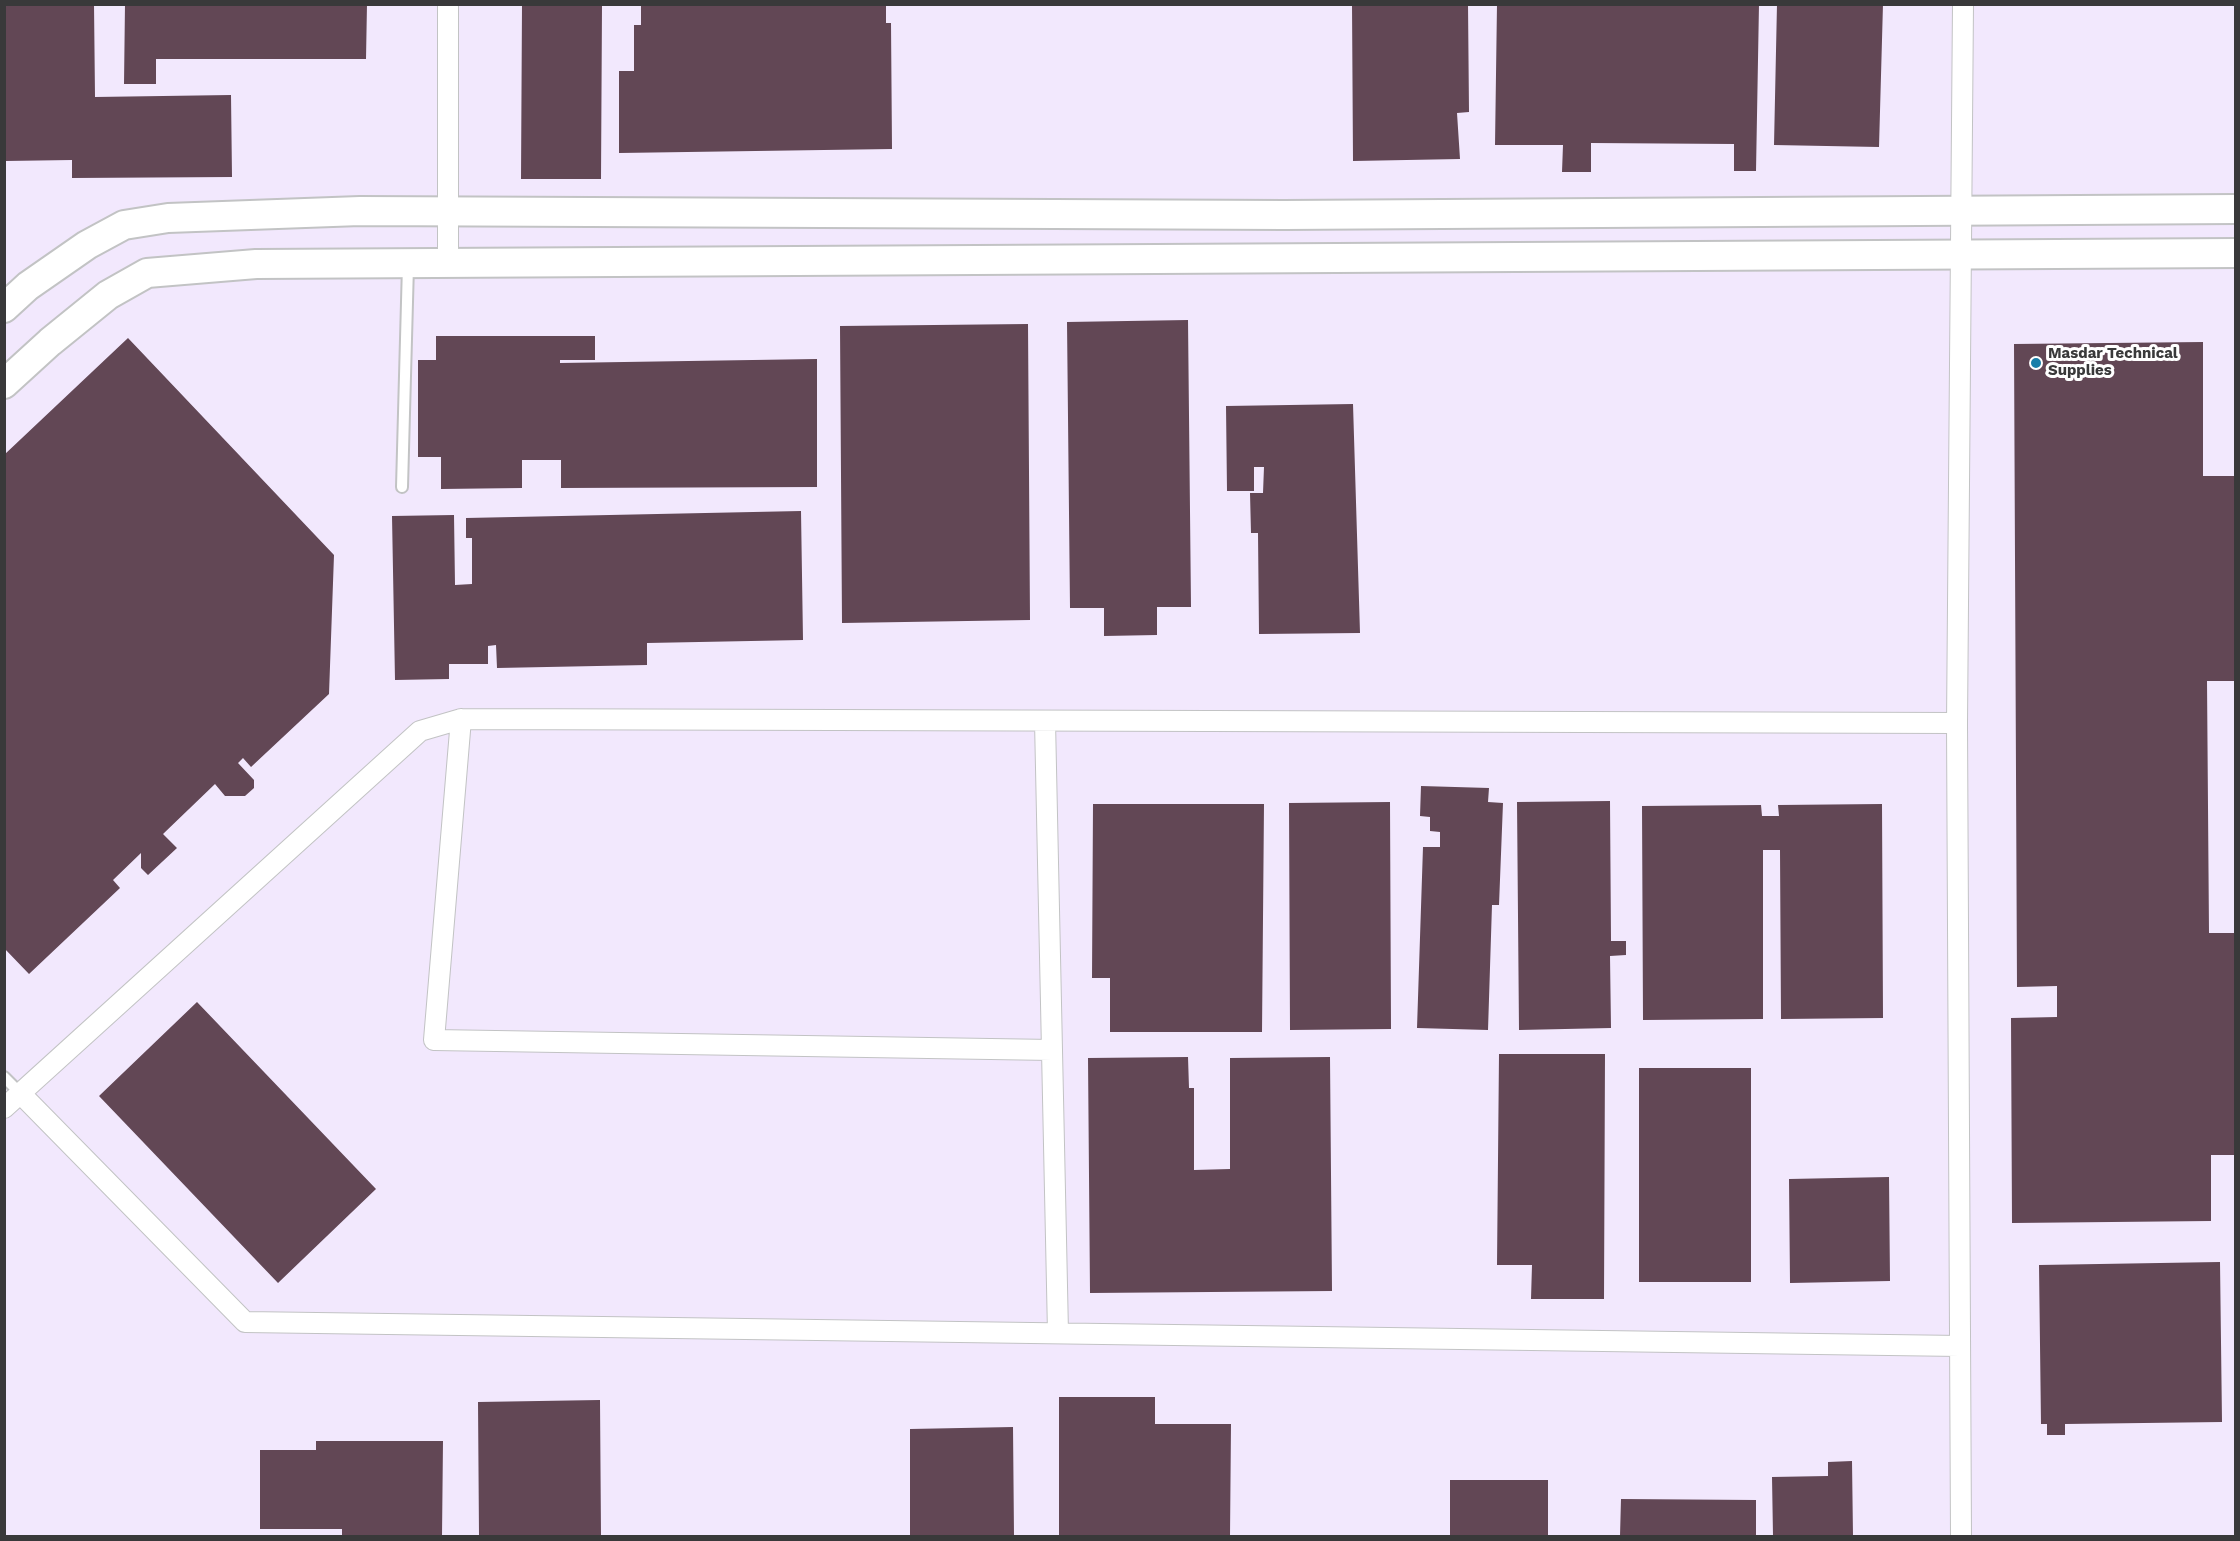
<!DOCTYPE html>
<style>
body{margin:0}
#map{position:relative;width:2240px;height:1541px;overflow:hidden;background:#f6f7f8;font-family:"Work Sans",sans-serif}
canvas{display:block}
.frame{position:absolute;inset:0;border:6px solid #39393a;pointer-events:none}
</style>
<div id="map">
<canvas width="2240" height="1541"></canvas>
<div class="frame"></div>
</div>
<script>
const ctx = document.querySelector('canvas').getContext('2d');
ctx.lineJoin = 'round';
function fillPath(path, color) {
  ctx.fillStyle = color;
  ctx.fill(path, 'evenodd');
}
function poly(rows) {
  const path = new Path2D();
  for (const r of rows) {
    path.moveTo(r[0], r[1]);
    for (let i = 2; i < r.length; i += 2) path.lineTo(r[i], r[i + 1]);
  }
  return path;
}
function strokePath(path, color, width, dash) {
  ctx.strokeStyle = color;
  ctx.lineWidth = width;
  ctx.lineCap = dash ? 'butt' : 'round';
  ctx.setLineDash(dash || []);
  ctx.stroke(path);
}
function drawText(font, color, halo, rows, align = 'center') {
  ctx.font = font + ' "Work Sans",sans-serif';
  ctx.lineWidth = 6;
  ctx.setLineDash([]);
  ctx.textBaseline = 'middle';
  ctx.strokeStyle = halo;
  ctx.fillStyle = color;
  for (const [text, x, y, turn = 0] of rows) {
    ctx.save();
    ctx.translate(x, y);
    ctx.rotate((+turn || 0) * Math.PI / 180);
    ctx.textAlign = isNaN(turn) ? turn : align;
    if (halo) ctx.strokeText(text, 0, 0);
    ctx.fillText(text, 0, 0);
    ctx.restore();
  }
}
const industrial = poly([
 [5,5,2235,5,2235,1536,5,1536]
]);
const building = poly([
 [5,4,94,4,95,97,231,95,232,177,72,178,72,160,5,161],
 [125,4,367,4,366,59,156,59,156,84,124,84],
 [641,4,886,4,886,23,891,23,892,149,619,153,619,71,634,71,634,25,641,25],
 [1352,4,1468,4,1469,112,1457,113,1460,159,1353,161],
 [1497,4,1759,4,1756,171,1734,171,1734,144,1591,143,1591,172,1562,172,1563,145,1495,145],
 [1777,4,1883,4,1879,147,1774,145],
 [522,5,602,5,601,179,521,179],
 [1188,320,1191,607,1157,607,1157,635,1104,636,1104,608,1070,608,1067,322],
 [1028,324,1030,620,842,623,840,326],
 [436,336,595,336,595,360,560,360,560,363,817,359,817,487,561,488,561,460,522,460,522,488,441,489,441,457,418,457,418,360,436,360],
 [128,338,334,555,329,694,251,767,243,758,238,763,254,780,254,788,245,796,225,796,215,784,163,834,177,848,148,875,141,868,141,853,113,880,120,888,29,974,4,948,4,455],
 [2203,342,2203,476,2236,476,2236,681,2207,681,2209,933,2236,933,2236,1155,2211,1155,2211,1221,2012,1223,2011,1018,2057,1017,2057,986,2017,987,2014,344],
 [1353,404,1360,633,1259,634,1258,533,1251,533,1250,493,1263,493,1264,467,1254,467,1254,491,1227,491,1226,406],
 [801,511,803,640,647,643,647,665,497,668,496,645,488,646,488,664,449,664,449,679,395,680,392,516,454,515,455,585,472,584,472,538,466,538,466,518],
 [1421,786,1489,788,1488,802,1503,803,1499,905,1492,905,1488,1030,1417,1028,1423,847,1440,847,1440,832,1430,831,1430,817,1420,816],
 [1610,801,1611,941,1626,941,1626,955,1610,956,1611,1028,1519,1030,1517,802],
 [1390,802,1391,1029,1290,1030,1289,803],
 [1093,804,1264,804,1262,1032,1110,1032,1110,978,1092,978],
 [1882,804,1883,1018,1781,1019,1780,850,1763,850,1763,1019,1643,1020,1642,806,1761,805,1762,816,1779,816,1778,805],
 [197,1002,376,1189,278,1283,99,1096],
 [1499,1054,1605,1054,1604,1299,1531,1299,1532,1265,1497,1265],
 [1188,1057,1189,1088,1194,1088,1194,1170,1230,1169,1230,1058,1330,1057,1332,1291,1090,1293,1088,1058],
 [1639,1068,1751,1068,1751,1282,1639,1282],
 [1889,1177,1890,1281,1790,1283,1789,1179],
 [2220,1262,2222,1422,2065,1424,2065,1435,2047,1435,2047,1424,2041,1424,2039,1265],
 [1059,1397,1155,1397,1155,1424,1231,1424,1230,1536,1059,1536],
 [600,1400,601,1536,479,1536,478,1402],
 [1013,1427,1014,1536,910,1536,910,1429],
 [316,1441,443,1441,442,1536,342,1536,342,1529,260,1529,260,1450,316,1450],
 [1852,1461,1853,1536,1773,1536,1772,1477,1828,1476,1828,1462],
 [1450,1480,1548,1480,1548,1536,1450,1536],
 [1621,1499,1756,1500,1756,1536,1620,1536]
]);
const service = poly([
 [402,487,408,265],
 [4,1077,20,1093]
]);
const minor = poly([
 [448,263,448,4],
 [461,719,434,1040,1052,1050],
 [1045,721,1058,1333],
 [20,1093,245,1322,1960,1346],
 [4,1108,420,731,461,719,1957,723],
 [1961,1536,1957,723,1963,4]
]);
const secondary = poly([
 [4,308,28,286,87,245,124,225,168,218,360,211,1284,215,2236,209],
 [4,384,50,342,108,295,147,273,256,264,2236,253]
]);
const markers = [
 [2036,363,6,"#197ea9"]
];
const poiNames = [
 ["Masdar Technical",2048,354],
 ["Supplies",2048,371]
];
fillPath(industrial, '#f2e8fd');
fillPath(building, '#624755');
strokePath(service, '#c2c3c4', 14);
strokePath(minor, '#c2c3c4', 22);
strokePath(secondary, '#c2c3c4', 32);
strokePath(service, '#fff', 10);
strokePath(minor, '#fff', 20);
strokePath(secondary, '#fff', 28);
for (const [x, y, r, color] of markers) {
  const dot = new Path2D();
  dot.arc(x, y, r, 0, 2 * Math.PI);
  ctx.fillStyle = color;
  ctx.fill(dot);
  strokePath(dot, '#fff', 2);
}
drawText('bold 15px', '#39393a', '#fff', poiNames, 'left');
</script>
